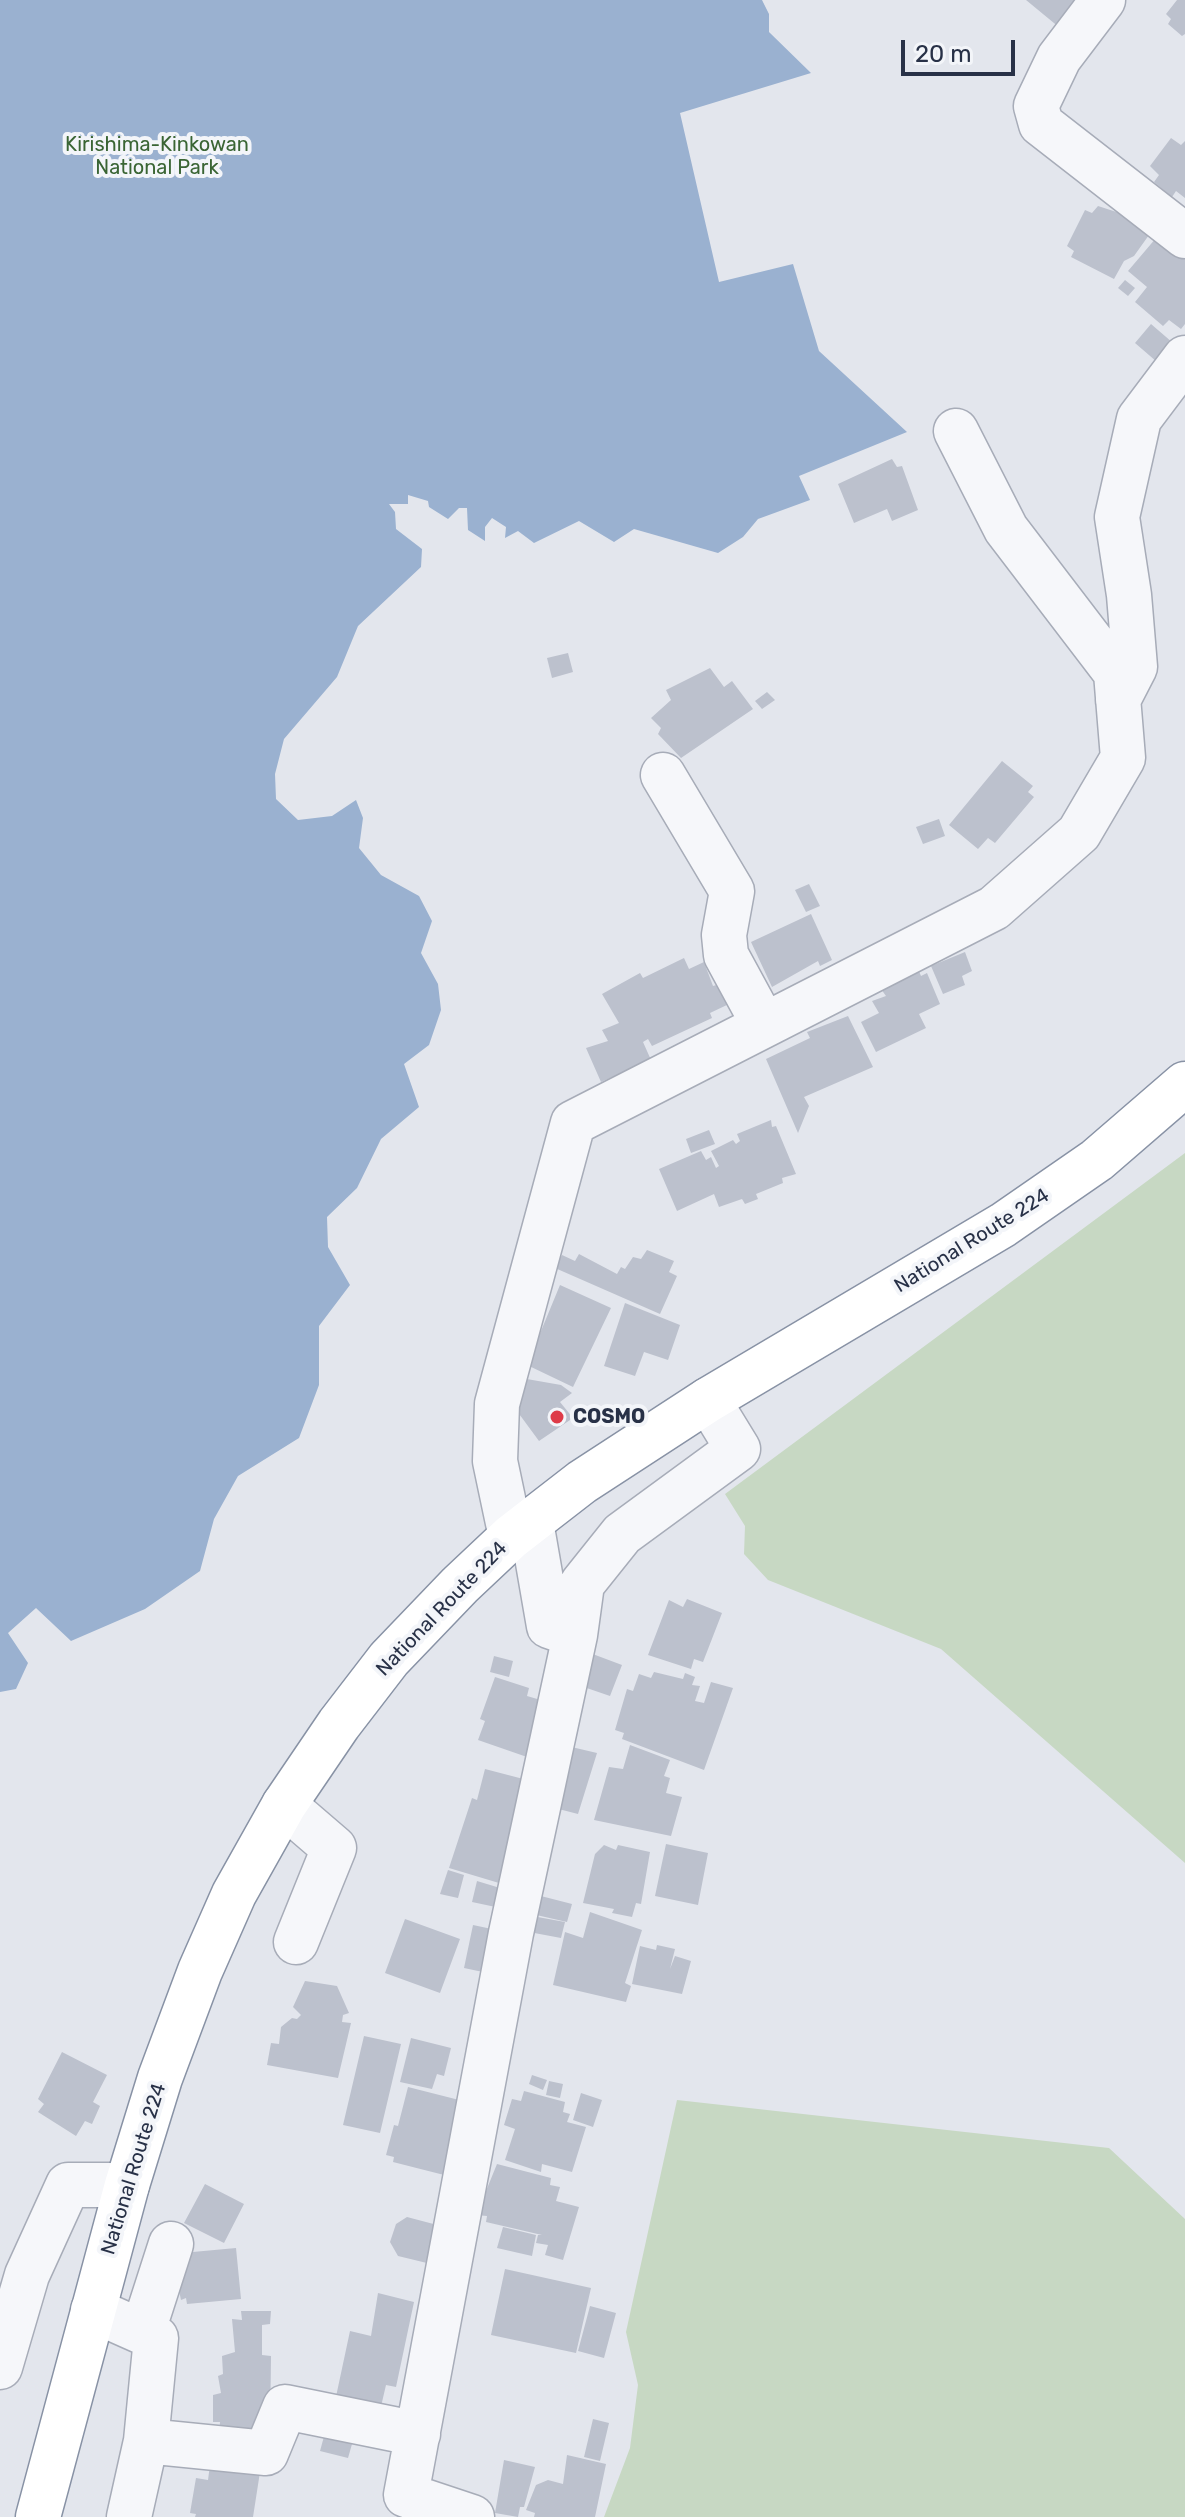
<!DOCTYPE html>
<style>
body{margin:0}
#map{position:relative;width:1185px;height:2517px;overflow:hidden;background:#e3e6ed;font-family:Rubik,sans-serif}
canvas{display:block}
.scale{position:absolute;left:901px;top:40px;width:114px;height:36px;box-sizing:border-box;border:4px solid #283147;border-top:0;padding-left:10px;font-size:24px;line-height:28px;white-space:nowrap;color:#283147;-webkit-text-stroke:6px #f3f5f9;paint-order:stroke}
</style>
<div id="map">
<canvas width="1185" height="2517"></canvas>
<div class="scale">20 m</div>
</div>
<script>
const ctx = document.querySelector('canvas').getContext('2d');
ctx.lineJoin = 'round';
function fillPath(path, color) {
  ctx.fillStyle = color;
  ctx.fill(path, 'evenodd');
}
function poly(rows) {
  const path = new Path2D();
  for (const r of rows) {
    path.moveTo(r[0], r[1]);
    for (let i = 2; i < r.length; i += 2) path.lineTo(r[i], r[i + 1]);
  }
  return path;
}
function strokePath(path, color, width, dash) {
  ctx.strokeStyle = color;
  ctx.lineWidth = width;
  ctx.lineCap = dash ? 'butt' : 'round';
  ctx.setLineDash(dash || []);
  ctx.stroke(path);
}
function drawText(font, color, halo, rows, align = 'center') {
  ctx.font = font + ' Rubik,sans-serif';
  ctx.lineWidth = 8;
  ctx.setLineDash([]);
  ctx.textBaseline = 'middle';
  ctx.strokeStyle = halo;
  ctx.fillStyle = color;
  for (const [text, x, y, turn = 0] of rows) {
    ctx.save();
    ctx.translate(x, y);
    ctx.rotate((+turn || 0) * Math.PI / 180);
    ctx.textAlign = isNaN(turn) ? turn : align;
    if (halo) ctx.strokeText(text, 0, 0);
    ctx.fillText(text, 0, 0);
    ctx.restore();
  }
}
const green = poly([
 [1185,1153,1185,1863,941,1649,768,1580,744,1554,745,1526,725,1494],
 [677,2100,1109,2148,1185,2219,1185,2517,604,2517,630,2448,638,2385,626,2332]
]);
const water = poly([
 [0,0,762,0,769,14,769,32,811,73,680,113,719,282,793,264,819,351,907,432,799,476,810,500,758,519,743,537,718,553,634,529,614,542,579,521,534,543,518,531,505,538,506,527,492,518,485,527,485,541,468,530,467,508,459,508,448,519,429,507,428,501,408,495,408,504,389,504,395,512,396,529,422,549,421,567,358,626,337,677,284,739,275,774,276,799,298,820,332,816,356,800,363,818,359,848,381,875,419,896,432,921,421,953,438,984,441,1010,429,1045,404,1064,419,1107,381,1139,357,1188,327,1217,328,1247,350,1285,319,1326,319,1385,299,1438,238,1476,214,1519,200,1571,145,1609,71,1641,36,1608,8,1633,28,1663,16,1689,0,1692]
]);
const building = poly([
 [1026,0,1084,0,1060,28],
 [1177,0,1185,0,1185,34,1182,36,1168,24,1171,19,1166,14],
 [1171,138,1181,145,1185,141,1185,198,1176,191,1172,197,1154,182,1159,175,1150,166],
 [1098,206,1141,220,1149,235,1134,256,1124,261,1114,279,1071,257,1074,251,1067,246,1085,210,1092,213],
 [1162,231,1185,247,1185,324,1181,329,1169,320,1163,326,1135,302,1147,287,1128,271],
 [1125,280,1135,288,1128,296,1118,288],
 [1151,324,1180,349,1164,368,1135,343],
 [892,459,897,467,902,466,918,510,892,521,887,509,854,523,838,484],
 [568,653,573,672,552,678,547,658],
 [710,668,724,687,732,681,753,709,681,758,658,734,661,728,651,718,671,700,666,690],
 [767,692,775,700,762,709,755,701],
 [1002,761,1033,786,1028,792,1034,797,995,843,988,838,978,849,949,825],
 [939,819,945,836,923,844,916,827],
 [809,884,820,906,806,912,795,890],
 [811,914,832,960,820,966,818,961,772,987,751,942],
 [965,952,972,971,962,976,965,985,943,994,931,966],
 [684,958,689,969,704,962,713,986,720,984,729,1004,710,1013,712,1018,652,1046,648,1039,643,1042,651,1060,601,1082,586,1048,608,1041,602,1030,619,1023,602,994,640,973,643,978],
 [918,969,921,976,927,973,940,1004,919,1014,926,1028,876,1052,861,1022,879,1013,872,1001,886,996,881,989],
 [848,1016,873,1067,804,1097,809,1106,798,1133,766,1059,810,1038,807,1032],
 [771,1120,772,1127,776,1126,796,1174,782,1178,783,1183,756,1194,758,1199,745,1204,742,1199,719,1207,714,1194,677,1211,659,1169,701,1151,706,1160,711,1157,716,1168,719,1166,711,1151,733,1140,736,1144,740,1141,737,1134],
 [709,1130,715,1144,691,1153,686,1139],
 [647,1250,674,1261,669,1272,677,1276,660,1314,555,1268,562,1255,575,1261,579,1254,617,1274,621,1267,625,1269,633,1257,641,1259],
 [560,1285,611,1308,573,1387,527,1365],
 [625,1303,680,1325,668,1360,644,1352,635,1376,604,1366],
 [521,1378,561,1385,572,1393,560,1402,573,1418,539,1441,514,1407],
 [687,1599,722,1613,703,1662,694,1659,691,1669,648,1655,669,1600,683,1607],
 [590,1653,622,1665,610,1696,578,1685],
 [494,1656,513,1661,509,1677,490,1672],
 [654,1672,683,1679,685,1673,695,1677,692,1685,700,1686,695,1701,704,1703,711,1682,733,1688,704,1770,622,1739,624,1733,615,1730,627,1689,633,1691,639,1674,651,1678],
 [495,1677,529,1688,527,1696,544,1701,527,1757,478,1740,485,1721,480,1719],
 [563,1745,597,1753,578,1814,547,1806],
 [630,1745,670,1760,664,1776,670,1778,666,1793,682,1797,671,1836,594,1820,609,1767,623,1769],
 [485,1769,531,1781,508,1877,500,1874,499,1883,449,1868,472,1798,477,1800],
 [666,1844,708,1853,698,1905,655,1896],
 [604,1845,616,1850,618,1845,650,1852,641,1904,636,1903,632,1917,612,1913,614,1909,583,1903,595,1854],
 [448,1870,464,1875,458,1898,440,1894],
 [477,1881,510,1891,505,1909,472,1902],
 [537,1895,572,1904,567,1922,532,1914],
 [590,1912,642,1930,625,1983,631,1986,626,2002,553,1985,565,1932,583,1938],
 [532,1916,565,1922,561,1938,529,1932],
 [405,1919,460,1939,440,1993,385,1973],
 [473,1925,506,1932,497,1975,464,1968],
 [657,1945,675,1949,670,1969,675,1956,691,1961,682,1994,632,1984,640,1946,656,1950],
 [305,1981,337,1986,349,2013,343,2015,342,2022,351,2023,338,2078,267,2065,271,2043,279,2044,281,2027,292,2018,297,2019,301,2015,293,2007],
 [364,2036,401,2044,380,2133,343,2125],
 [411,2038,451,2048,444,2076,437,2074,432,2089,400,2082],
 [62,2052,107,2075,93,2102,100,2106,92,2124,85,2121,76,2136,38,2112,44,2104,38,2099],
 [532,2075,547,2080,543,2090,529,2084],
 [549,2081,563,2084,560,2098,546,2095],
 [408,2087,467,2102,448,2176,393,2162,394,2157,386,2155,394,2125,398,2126],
 [524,2091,565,2102,563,2112,570,2114,567,2122,586,2127,572,2172,542,2164,541,2172,505,2160,515,2129,504,2125,512,2099,521,2101],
 [581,2093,602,2100,593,2127,573,2120],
 [497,2164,551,2178,550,2185,560,2187,556,2201,579,2207,563,2260,545,2255,548,2245,536,2243,538,2235,542,2235,486,2222,487,2216,476,2215,481,2192,486,2191],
 [205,2184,244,2204,224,2243,184,2223],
 [407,2217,441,2226,431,2264,398,2256,390,2242,396,2224],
 [503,2227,536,2235,532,2256,497,2248],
 [236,2248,241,2299,187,2304,186,2298,181,2300,174,2266,182,2253],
 [505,2269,591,2288,576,2353,491,2335],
 [378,2293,414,2302,396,2387,386,2385,379,2415,334,2406,350,2331,371,2336],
 [590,2306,616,2313,604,2358,578,2351],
 [241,2311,271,2311,270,2324,262,2325,262,2355,271,2356,270,2436,219,2435,220,2422,213,2422,213,2395,221,2393,218,2376,223,2374,222,2356,235,2352,232,2319,242,2320],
 [593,2419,609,2423,600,2461,584,2457],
 [328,2422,356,2430,348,2458,320,2451],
 [567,2455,606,2464,595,2517,534,2517,535,2513,526,2510,536,2485,548,2480,563,2484],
 [504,2460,535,2467,524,2507,520,2507,518,2517,495,2513],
 [210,2465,260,2472,253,2517,195,2517,196,2514,190,2513,196,2478,208,2480]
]);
const minor = poly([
 [1103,0,1059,58,1036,106,1041,124,1185,236],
 [1118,700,1135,667,1129,595,1117,517,1139,419,1185,358],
 [663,775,732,891,724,935,726,955,764,1025],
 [531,1522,549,1626,575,1635],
 [511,1537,495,1461,497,1404,573,1123,994,908,1079,833,1123,758,1116,673,1006,529,956,431],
 [284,1805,334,1848,296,1942],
 [93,2310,156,2338,146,2441,129,2517],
 [143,2331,171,2244],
 [0,2367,27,2275,68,2185,127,2185],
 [146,2441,266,2453,285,2407,418,2434],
 [472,2517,406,2495,511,1933,575,1635,582,1584,622,1534,738,1449,708,1400]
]);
const highway = poly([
 [38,2517,127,2185,160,2078,200,1971,234,1894,284,1805,339,1724,389,1659,460,1585,511,1537,582,1482,708,1400,1003,1225,1097,1160,1185,1084]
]);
const markers = [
 [557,1417,8,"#de3b48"]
];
const parkNames = [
 ["Kirishima-Kinkowan",157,145],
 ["National Park",157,168]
];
const streetNames = [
 ["National Route 224",972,1241,-32],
 ["National Route 224",442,1609,-46],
 ["National Route 224",134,2169,-73]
];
const poiNames = [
 ["COSMO",573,1417]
];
fillPath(green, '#c7d8c3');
fillPath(water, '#9ab1d0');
fillPath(building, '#bcc1cd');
strokePath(minor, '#a7acb8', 47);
strokePath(highway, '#8892a5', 47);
strokePath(minor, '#f6f7fa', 44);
strokePath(highway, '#fff', 44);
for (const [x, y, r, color] of markers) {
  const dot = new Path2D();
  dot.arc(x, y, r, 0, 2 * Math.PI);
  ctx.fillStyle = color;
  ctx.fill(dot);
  strokePath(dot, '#f3f5f9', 3);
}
drawText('20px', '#3a6534', '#f3f5f9', parkNames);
drawText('20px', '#283147', '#f3f5f9', streetNames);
drawText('bold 20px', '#283147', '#f3f5f9', poiNames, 'left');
</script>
